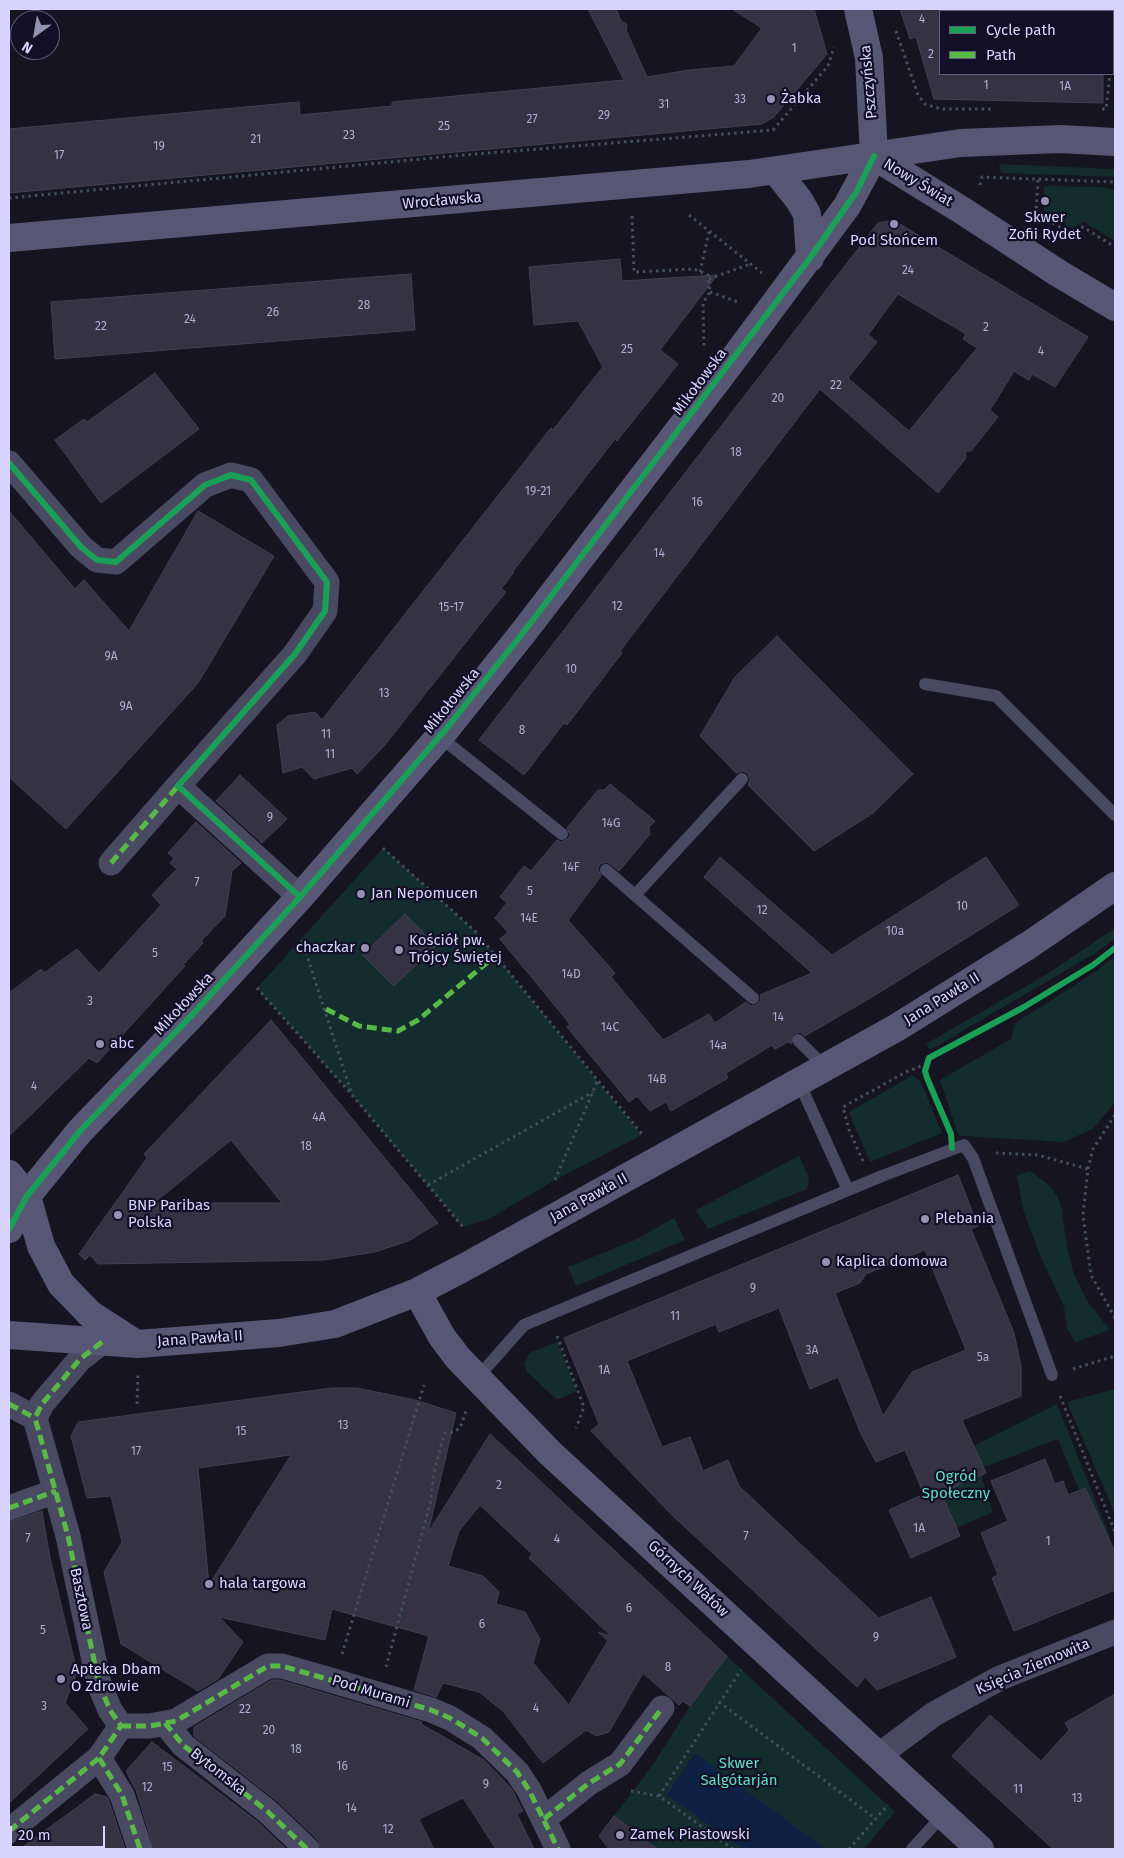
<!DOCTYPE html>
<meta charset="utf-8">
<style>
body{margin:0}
#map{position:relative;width:1124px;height:1858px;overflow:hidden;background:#161421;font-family:"Fira Sans",sans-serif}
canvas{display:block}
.frame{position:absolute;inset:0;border:10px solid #d9d4ff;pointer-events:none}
.legend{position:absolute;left:939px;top:10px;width:175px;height:65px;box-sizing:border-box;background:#130f26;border:1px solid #625e7d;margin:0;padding:6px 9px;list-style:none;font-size:15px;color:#d9d4ff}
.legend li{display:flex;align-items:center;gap:10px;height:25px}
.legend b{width:25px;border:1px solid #625e7d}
.north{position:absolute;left:10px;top:10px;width:50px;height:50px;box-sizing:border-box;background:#130f26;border:1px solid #625e7d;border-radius:50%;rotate:212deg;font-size:14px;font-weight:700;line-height:20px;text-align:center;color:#d9d4ff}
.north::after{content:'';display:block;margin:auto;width:18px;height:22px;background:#9591b1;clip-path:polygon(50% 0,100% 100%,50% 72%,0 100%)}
.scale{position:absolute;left:10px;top:1826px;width:95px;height:22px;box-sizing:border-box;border:2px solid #d9d4ff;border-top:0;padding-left:6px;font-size:15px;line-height:18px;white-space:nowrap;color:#d9d4ff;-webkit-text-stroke:4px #130f26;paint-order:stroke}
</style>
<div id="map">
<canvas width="1124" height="1858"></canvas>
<div class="frame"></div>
<ul class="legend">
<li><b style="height:6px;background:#1a9f57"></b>Cycle path</li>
<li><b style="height:6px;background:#58b947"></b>Path</li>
</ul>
<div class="north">N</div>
<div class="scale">20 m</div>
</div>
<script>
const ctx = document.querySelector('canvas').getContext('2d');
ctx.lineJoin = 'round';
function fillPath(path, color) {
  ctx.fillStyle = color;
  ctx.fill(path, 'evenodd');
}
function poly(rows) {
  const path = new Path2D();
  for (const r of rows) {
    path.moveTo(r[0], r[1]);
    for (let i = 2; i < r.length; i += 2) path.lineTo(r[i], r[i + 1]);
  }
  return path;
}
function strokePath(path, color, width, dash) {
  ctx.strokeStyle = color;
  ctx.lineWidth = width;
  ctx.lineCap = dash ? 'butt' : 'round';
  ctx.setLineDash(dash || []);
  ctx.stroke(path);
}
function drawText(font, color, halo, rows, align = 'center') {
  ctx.font = font + ' "Fira Sans",sans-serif';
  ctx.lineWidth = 4.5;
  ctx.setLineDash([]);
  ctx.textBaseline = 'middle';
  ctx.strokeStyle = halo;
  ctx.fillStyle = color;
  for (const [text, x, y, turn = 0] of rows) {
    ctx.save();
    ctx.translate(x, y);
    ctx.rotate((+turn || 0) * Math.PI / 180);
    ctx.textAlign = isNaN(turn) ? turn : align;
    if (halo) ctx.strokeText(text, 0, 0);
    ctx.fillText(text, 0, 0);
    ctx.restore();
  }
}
const green = poly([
 [999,164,1115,169,1115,177,1001,173],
 [1044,186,1102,187,1115,190,1115,241,1084,222,1072,228,1044,211],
 [383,848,476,932,642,1135,555,1180,489,1219,463,1227,352,1095,257,988],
 [1115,928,1115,939,1094,954,930,1050,926,1044,1047,974],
 [1115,956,1115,1102,1094,1128,1064,1142,961,1136,958,1134,940,1080,1011,1039,1015,1023,1095,972],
 [913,1075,921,1082,942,1133,870,1162,849,1112],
 [799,1156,809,1178,807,1189,708,1229,696,1210],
 [1030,1171,1050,1186,1057,1196,1061,1206,1068,1252,1074,1275,1088,1302,1110,1330,1075,1342,1067,1328,1064,1306,1039,1253,1023,1209,1017,1175],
 [674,1218,685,1240,576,1286,568,1267,635,1240],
 [557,1342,577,1391,559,1399,555,1398,527,1372,524,1364,529,1353],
 [1115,1389,1115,1514,1067,1402],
 [1057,1404,1110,1537,1101,1543,1058,1439,979,1469,993,1512,947,1532,922,1472],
 [727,1656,895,1812,864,1849,654,1849,655,1847,614,1816,654,1763,690,1706]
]);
const water = poly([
 [695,1753,825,1849,743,1849,667,1795]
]);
const building = poly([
 [588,9,616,9,621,21,627,24,626,30,647,77,689,70,734,66,762,28,732,9,814,9,827,54,774,117,762,124,9,193,9,129,299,102,300,115,392,106,392,102,624,80,588,9],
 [900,9,940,9,940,74,1103,74,1103,103,934,99,916,37,910,39,900,9],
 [893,220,1088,337,1055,387,1032,374,1029,380,1014,371,990,410,998,417,971,451,965,451,966,458,938,493,820,389,620,651,622,653,567,725,564,723,524,775,479,740,878,223,893,220],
 [898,294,966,334,963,339,977,348,909,431,848,378,877,342,868,335,898,294],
 [620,259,622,281,717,275,660,350,678,364,617,441,615,439,513,571,514,572,501,589,506,592,485,618,384,746,357,774,352,768,314,779,302,767,283,773,277,725,288,716,315,712,322,720,551,428,553,430,603,367,578,321,534,325,529,267,620,259],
 [411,274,415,330,55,359,51,302,411,274],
 [155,373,199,429,101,503,55,440,84,419,87,422,155,373],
 [9,511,75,589,84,580,129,631,198,511,274,556,198,683,66,829,9,777,9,511],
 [777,636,913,774,873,813,814,851,748,785,750,780,748,773,743,771,736,773,700,736,735,677,777,636],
 [240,775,287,819,262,843,216,801,240,775],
 [610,784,655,821,649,827,650,834,619,871,608,862,600,864,598,869,601,876,568,920,615,973,611,977,663,1040,709,1014,715,1023,746,1002,751,1006,756,1005,761,1000,760,995,812,973,704,877,720,857,832,955,986,857,1019,905,877,994,805,1036,800,1032,793,1034,791,1044,788,1042,775,1049,772,1045,726,1073,728,1078,671,1111,666,1102,650,1111,637,1096,629,1102,567,1027,570,1024,500,939,508,932,495,918,507,903,500,897,524,866,531,871,557,840,561,842,568,839,570,835,567,828,598,790,604,790,610,784],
 [196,822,241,863,232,871,225,916,201,941,203,943,183,965,185,966,97,1063,89,1058,9,1136,9,993,41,969,44,973,77,949,99,973,161,905,152,895,177,869,170,863,174,858,168,853,196,822],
 [405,914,436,946,394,986,363,955,405,914],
 [271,1020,438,1223,408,1241,375,1252,324,1260,98,1264,90,1255,85,1260,79,1254,147,1158,144,1154,271,1020],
 [231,1140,282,1203,154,1203,231,1140],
 [958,1175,978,1226,971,1229,1014,1333,1021,1366,1021,1396,962,1420,986,1473,941,1493,960,1536,911,1558,889,1510,924,1494,905,1450,876,1462,861,1434,838,1377,810,1389,779,1308,719,1332,716,1324,627,1361,662,1447,690,1437,703,1471,728,1460,739,1486,879,1618,931,1597,956,1657,877,1690,865,1677,857,1687,672,1515,591,1431,599,1424,564,1338,958,1175],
 [925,1250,966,1350,912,1372,883,1416,835,1293,860,1283,866,1274,925,1250],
 [332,1388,357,1388,415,1400,456,1413,428,1533,490,1434,727,1656,690,1706,683,1701,679,1705,643,1673,609,1732,596,1736,586,1730,543,1763,503,1711,479,1692,443,1683,436,1697,414,1690,429,1636,332,1609,325,1640,219,1617,243,1642,218,1679,198,1691,121,1644,104,1572,122,1542,111,1496,87,1498,71,1436,78,1422,332,1388],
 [291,1455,209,1585,198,1468,291,1455],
 [480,1505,532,1554,529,1558,611,1636,598,1632,608,1641,569,1705,533,1663,540,1639,525,1612,496,1604,499,1592,483,1576,448,1566,459,1531,480,1505],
 [1045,1459,1055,1484,1063,1481,1068,1495,1085,1488,1115,1552,1115,1590,1014,1631,992,1578,998,1575,981,1533,1008,1521,991,1481,1045,1459],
 [42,1511,50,1558,77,1672,65,1703,88,1729,9,1803,9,1522,42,1511],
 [272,1680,280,1680,422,1722,421,1724,484,1760,511,1788,523,1811,517,1814,534,1849,496,1849,463,1798,419,1819,434,1849,321,1849,317,1839,277,1801,194,1736,194,1727,272,1680],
 [1115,1694,1115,1849,1053,1849,952,1756,990,1715,1041,1761,1069,1730,1065,1723,1115,1694],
 [152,1742,258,1822,286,1849,154,1849,136,1790,126,1771,152,1742],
 [95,1794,107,1797,109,1801,125,1849,20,1849,95,1794],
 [614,1816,657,1849,609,1849,599,1836,614,1816]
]);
const path = poly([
 [1107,9,1108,11],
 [896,31,918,95,925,104,941,109,994,109],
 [1102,109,1106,109,1110,74],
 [1038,180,1036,212,1069,233,1083,227,1115,247],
 [980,185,982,177,1115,182],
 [9,198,464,155,773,130,828,66,834,47],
 [689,215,762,273],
 [632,216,634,272,694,269,708,275,710,292,703,303,704,347],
 [700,272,709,232],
 [709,279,750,264],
 [710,292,738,302],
 [383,848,476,932,642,1134],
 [302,940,351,1092],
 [257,988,352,1095,463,1227],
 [1115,1115,1093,1149,1088,1169,1083,1215,1091,1275,1115,1318],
 [996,1153,1038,1155,1088,1169],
 [863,1161,849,1130,843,1107,906,1072,926,1064],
 [555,1180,598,1080],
 [428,1185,593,1092],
 [557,1336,584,1407,576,1428],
 [1073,1369,1115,1356],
 [1060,1396,1115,1532],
 [137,1404,138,1373],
 [342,1654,424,1385],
 [386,1667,430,1504,434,1473,442,1441,445,1433,454,1432,460,1428,466,1411],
 [719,1702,876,1819],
 [631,1791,659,1796,733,1849],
 [659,1796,741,1670],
 [849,1849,888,1805]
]);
const lane = poly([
 [925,684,996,696,1115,815],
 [440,737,562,834],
 [606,870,753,998],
 [636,894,742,779],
 [798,1040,825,1067],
 [798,1080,848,1190],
 [477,1378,524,1325,882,1176,964,1145,973,1158,1052,1375],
 [912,1849,943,1815]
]);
const street = poly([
 [9,463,81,547,97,560,116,562,205,485,231,475,251,480,327,582,325,611,295,654,178,786,300,897],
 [111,863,178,786],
 [102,1342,80,1359,42,1404,35,1418,68,1536,99,1684,110,1710,121,1726],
 [9,1404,35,1418],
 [9,1508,56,1491],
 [165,1723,183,1745,267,1811,307,1849],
 [121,1726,150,1726,176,1721,268,1666,282,1666,334,1681,431,1710,450,1718,482,1738,517,1772,529,1790,558,1849],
 [878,1756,934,1714,1000,1678,1115,1632],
 [99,1758,122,1795,140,1849],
 [544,1819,589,1783,620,1764,662,1708],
 [9,1831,99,1758,121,1726]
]);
const secondary = poly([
 [874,156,963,211,1058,273,1115,307],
 [776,171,799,200,807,214,810,258],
 [9,238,749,174,961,143,1060,139,1115,142],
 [9,1174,27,1196,41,1246,61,1284,90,1314,135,1343],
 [9,1229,27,1196,80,1131,191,1016,300,897,446,729,522,634,726,369,847,206,874,156,869,58,858,9],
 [417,1292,442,1337,458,1358,550,1453,980,1849],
 [9,1335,138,1344,279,1333,335,1324,417,1292,465,1267,896,1028,1029,945,1115,886]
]);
const quiet = poly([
 [111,863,178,786],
 [326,1009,359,1026,398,1031,418,1020,495,956],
 [102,1342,80,1359,42,1404,35,1418,68,1536,99,1684,110,1710,121,1726],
 [9,1404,35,1418],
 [9,1508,56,1491],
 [165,1723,183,1745,267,1811,307,1849],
 [121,1726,150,1726,176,1721,268,1666,282,1666,334,1681,431,1710,450,1718,482,1738,517,1772,529,1790,558,1849],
 [99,1758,122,1795,140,1849],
 [544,1819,589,1783,620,1764,662,1708],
 [9,1831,99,1758,121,1726]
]);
const cycleway = poly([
 [9,463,81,547,97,560,116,562,205,485,231,475,251,480,327,582,325,611,295,654,178,786,300,897],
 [952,1148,951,1134,927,1078,925,1071,929,1058,1024,1007,1093,965,1115,948],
 [9,1229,27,1196,80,1131,191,1016,300,897,446,729,522,634,810,258,857,191,874,156]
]);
const markers = [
 [771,99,5,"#9591b1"],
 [1045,201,5,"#9591b1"],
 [894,224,5,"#9591b1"],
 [361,894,5,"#9591b1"],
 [365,948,5,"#9591b1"],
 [399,950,5,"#9591b1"],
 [100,1044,5,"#9591b1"],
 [118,1215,5,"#9591b1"],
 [925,1219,5,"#9591b1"],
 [826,1262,5,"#9591b1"],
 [209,1584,5,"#9591b1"],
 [61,1679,5,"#9591b1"],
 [620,1835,5,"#9591b1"]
];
const numberNames = [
 ["4",922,20],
 ["1",794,49],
 ["2",931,55],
 ["1",986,86],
 ["1A",1065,87],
 ["33",740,100],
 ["31",664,105],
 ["29",604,116],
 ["27",532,120],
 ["25",444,127],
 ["23",349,136],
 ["21",256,140],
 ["19",159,147],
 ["17",59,156],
 ["24",908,271],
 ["28",364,306],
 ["26",273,313],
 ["24",190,320],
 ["22",101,327],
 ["2",986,328],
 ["25",627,350],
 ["4",1041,352],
 ["22",836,386],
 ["20",778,399],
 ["18",736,453],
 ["19-21",538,492],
 ["16",697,503],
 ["14",659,554],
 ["12",617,607],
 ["15-17",451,608],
 ["9A",111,657],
 ["10",571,670],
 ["13",384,694],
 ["9A",126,707],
 ["8",522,731],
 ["11",326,735],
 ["11",330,755],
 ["9",270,818],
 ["14G",611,824],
 ["14F",571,868],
 ["7",197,883],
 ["5",530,892],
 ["10",962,907],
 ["12",762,911],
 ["14E",529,919],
 ["10a",895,932],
 ["5",155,954],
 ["14D",571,975],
 ["3",90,1002],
 ["14",778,1018],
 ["14C",610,1028],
 ["14a",718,1046],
 ["14B",657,1080],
 ["4",34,1087],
 ["4A",319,1118],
 ["18",306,1147],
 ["9",753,1289],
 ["11",675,1317],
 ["3A",812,1351],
 ["5a",983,1358],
 ["1A",604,1371],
 ["13",343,1426],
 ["15",241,1432],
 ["17",136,1452],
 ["2",499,1486],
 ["1A",919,1529],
 ["7",746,1537],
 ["7",28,1539],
 ["4",557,1540],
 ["1",1048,1542],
 ["6",629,1609],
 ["6",482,1625],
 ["5",43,1631],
 ["9",876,1638],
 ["8",668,1668],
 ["3",44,1707],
 ["4",536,1709],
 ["22",245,1710],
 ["20",269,1731],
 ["18",296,1750],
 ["16",342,1767],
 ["15",167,1768],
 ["9",486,1785],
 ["12",147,1788],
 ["11",1018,1790],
 ["13",1077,1799],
 ["14",351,1809],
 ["12",388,1830]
];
const streetNames = [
 ["Pszczyńska",869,82,-95],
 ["Nowy Świat",918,183,31],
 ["Wrocławska",442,201,-5],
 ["Mikołowska",700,382,-53],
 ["Mikołowska",452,701,-51],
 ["Jana Pawła II",942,999,-32],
 ["Mikołowska",184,1004,-47],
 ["Jana Pawła II",589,1198,-29],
 ["Jana Pawła II",200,1339,-4],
 ["Górnych Wałów",688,1579,43],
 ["Basztowa",81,1599,78],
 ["Księcia Ziemowita",1033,1667,-23],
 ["Pod Murami",371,1692,17],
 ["Bytomska",218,1772,38]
];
const poiNames = [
 ["Żabka",781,99],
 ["Skwer",1045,218,"center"],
 ["Zofii Rydet",1045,235,"center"],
 ["Pod Słońcem",894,241,"center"],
 ["Jan Nepomucen",371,894],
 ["Kościół pw.",409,941],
 ["Trójcy Świętej",409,958],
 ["chaczkar",355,948,"right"],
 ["abc",110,1044],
 ["BNP Paribas",128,1206],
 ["Polska",128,1223],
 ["Plebania",935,1219],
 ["Kaplica domowa",836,1262],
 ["hala targowa",219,1584],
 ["Apteka Dbam",71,1670],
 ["O Zdrowie",71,1687],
 ["Zamek Piastowski",630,1835]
];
const parkNames = [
 ["Ogród",956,1477],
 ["Społeczny",956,1494],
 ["Skwer",739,1764],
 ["Salgótarján",739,1781]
];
fillPath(green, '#132c2d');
fillPath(water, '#0d2144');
fillPath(building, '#343243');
strokePath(building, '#433f54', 1);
strokePath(path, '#44505f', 3, [2.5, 4]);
strokePath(lane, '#4a4962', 12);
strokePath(street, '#4a4962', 25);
strokePath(secondary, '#575674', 28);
strokePath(quiet, '#58b947', 5, [10, 5]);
strokePath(cycleway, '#1a9f57', 6);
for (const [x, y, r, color] of markers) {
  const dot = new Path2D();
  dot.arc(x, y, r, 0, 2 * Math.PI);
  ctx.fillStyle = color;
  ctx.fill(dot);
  strokePath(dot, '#130f26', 2);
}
drawText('12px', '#b0acd0', null, numberNames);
drawText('15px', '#d9d4ff', '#130f26', streetNames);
drawText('15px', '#d9d4ff', '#130f26', poiNames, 'left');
drawText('15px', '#5fe0c0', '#130f26', parkNames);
</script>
